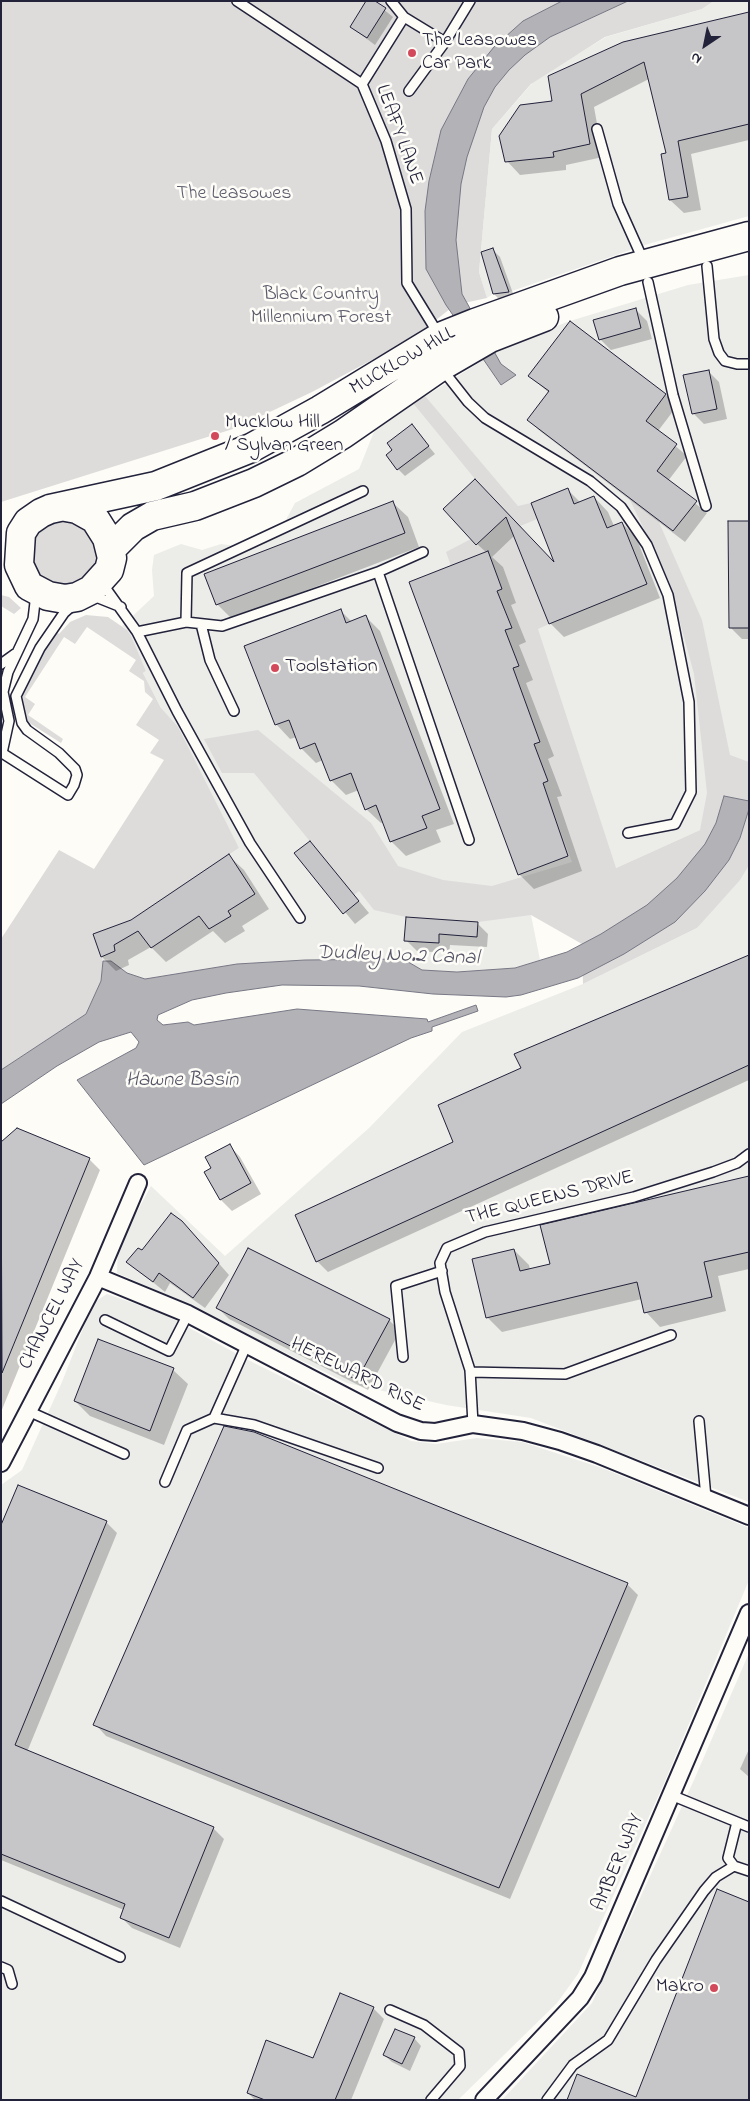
<!DOCTYPE html>
<style>
body{margin:0}
#map{position:relative;width:750px;height:2101px;overflow:hidden;background:#fdfcf7;font-family:"Indie Flower",sans-serif}
canvas{display:block}
.frame{position:absolute;inset:0;border:2px solid #22223b;pointer-events:none}
.north{position:absolute;left:680px;top:20px;width:50px;height:50px;-webkit-text-stroke:4px #fdfcf7;paint-order:stroke;rotate:214deg;font-size:14px;font-weight:700;line-height:20px;text-align:center;color:#22223b}
.north::after{content:'';display:block;margin:auto;width:18px;height:22px;background:#22223b;clip-path:polygon(50% 0,100% 100%,50% 72%,0 100%)}
</style>
<div id="map">
<canvas width="750" height="2101"></canvas>
<div class="frame"></div>
<div class="north">N</div>
</div>
<script>
const ctx = document.querySelector('canvas').getContext('2d');
ctx.lineJoin = 'round';
function fillPath(path, color) {
  ctx.fillStyle = color;
  ctx.fill(path, 'evenodd');
}
function poly(rows) {
  const path = new Path2D();
  for (const r of rows) {
    path.moveTo(r[0], r[1]);
    for (let i = 2; i < r.length; i += 2) path.lineTo(r[i], r[i + 1]);
  }
  return path;
}
function strokePath(path, color, width, dash) {
  ctx.strokeStyle = color;
  ctx.lineWidth = width;
  ctx.lineCap = dash ? 'butt' : 'round';
  ctx.setLineDash(dash || []);
  ctx.stroke(path);
}
function drawText(font, color, halo, rows, align = 'center') {
  ctx.font = font + ' "Indie Flower",sans-serif';
  ctx.lineWidth = 5;
  ctx.setLineDash([]);
  ctx.textBaseline = 'middle';
  ctx.strokeStyle = halo;
  ctx.fillStyle = color;
  for (const [text, x, y, turn = 0] of rows) {
    ctx.save();
    ctx.translate(x, y);
    ctx.rotate((+turn || 0) * Math.PI / 180);
    ctx.textAlign = isNaN(turn) ? turn : align;
    if (halo) ctx.strokeText(text, 0, 0);
    ctx.fillText(text, 0, 0);
    ctx.restore();
  }
}
const built = poly([
 [714,1,749,1,749,216,648,244,509,292,493,294,487,298,479,272,492,129,535,80,606,37,702,9],
 [749,275,749,804,700,830,616,868,531,915,540,960,515,968,457,972,422,970,403,959,305,960,237,964,145,979,127,973,107,959,103,961,93,934,131,920,239,848,162,730,161,708,143,673,146,671,127,630,122,626,154,596,152,570,154,555,181,544,202,550,221,544,236,546,282,527,295,503,359,469,376,427,509,344,570,321,688,285],
 [749,860,749,1502,531,1418,446,1405,347,1383,167,1295,117,1273,118,1247,151,1186,225,1256,369,1128,462,1032,583,984,697,928],
 [107,1294,162,1313,248,1360,411,1441,436,1444,477,1438,522,1442,602,1468,749,1528,749,1580,665,1781,578,1974,557,2003,458,2100,1,2100,1,1485,22,1470,62,1382,93,1303],
 [749,1653,749,2100,502,2100,592,2003,694,1780]
]);
const green = poly([
 [1,1,714,1,702,9,605,37,531,84,492,129,479,272,487,298,455,305,413,338,312,392,236,428,1,502],
 [425,396,518,506,531,503,537,519,511,530,549,624,538,629,616,868,700,830,707,793,694,674,669,581,629,498,658,520,702,620,730,755,749,762,749,865,740,880,697,928,583,984,582,944,531,915,478,922,406,917,374,910,359,891,354,895,254,773,222,773,204,739,258,730,371,823,398,866,443,880,492,886,572,862,543,783,548,781,534,744,540,741,513,668,519,665,505,630,512,627,497,591,502,588,488,551,451,566,446,552,471,539,475,479,413,403],
 [63,518,82,525,96,542,97,554,92,572,84,582,66,589,33,575,33,532,42,524],
 [1,595,9,597,21,608,14,614,1,606],
 [86,615,108,617,127,630,131,636,146,671,143,673,161,708,178,727,239,848,131,920,93,934,103,961,101,981,86,1014,1,1070,1,939,59,850,94,869,164,760,150,753,159,740,136,725,153,699,145,692,144,681,129,671,136,660,87,627,75,644,64,637,25,697,35,704,28,715,63,739,61,743,31,724,25,718,22,706,23,691,48,644,56,631,59,634,70,622]
]);
const water = poly([
 [562,1,628,1,550,37,525,55,509,70,495,87,484,107,467,157,461,184,456,240,462,294,501,364,516,375,501,385,446,305,426,269,425,211,429,181,441,130,468,79,494,47,523,21,562,1],
 [724,796,749,801,749,809,740,838,729,860,705,891,675,922,624,954,578,978,521,995,506,997,433,994,359,986,282,985,226,993,192,1000,158,1015,157,1020,163,1025,188,1022,194,1025,297,1009,427,1019,428,1022,476,1005,478,1011,432,1027,432,1031,411,1038,144,1165,77,1080,136,1048,139,1042,131,1032,99,1042,57,1066,1,1104,1,1070,86,1014,101,981,103,961,111,961,127,973,145,979,237,964,305,960,403,959,422,970,457,972,515,968,567,952,601,934,647,905,677,878,705,844,716,823,724,796]
]);
const shadow = poly([
 [373,1,393,17,375,45,351,27],
 [749,13,749,140,691,154,701,210,684,213,670,200,662,155,667,154,649,79,594,107,603,157,566,165,566,170,520,175,507,161,554,102],
 [493,250,500,257,515,299,501,301,494,294],
 [636,310,647,321,652,339,611,350,600,339],
 [570,323,666,395,677,406,658,431,687,456,668,481,707,513,685,542,540,431,529,420,549,393,530,376],
 [708,371,719,382,727,419,704,424,693,413],
 [412,426,435,454,405,476,398,469,394,450],
 [475,481,557,566,568,490,581,503,594,497,608,512,614,526,622,523,636,537,660,598,564,637,550,623,515,535,492,557,503,567,516,603,511,605,526,642,519,645,533,680,526,683,554,756,548,759,562,796,557,797,582,871,534,889,519,874,487,553,477,544],
 [393,503,408,517,419,547,232,619,217,604],
 [749,522,749,639,742,639,731,628],
 [340,610,352,622,365,616,380,631,454,824,436,830,441,842,406,856,391,841,384,822,381,823,366,809,359,790,346,795,331,780,323,760,316,763,301,748,297,737,290,739,276,724],
 [310,842,369,913,355,924,296,853],
 [229,856,244,870,269,909,242,926,245,931,225,943,213,931,166,962,151,947,128,960,129,965,116,971,102,957,131,921],
 [477,923,488,934,487,947,450,945,449,953,417,951,406,940],
 [749,956,749,1080,328,1272,317,1261,454,1143,523,1068],
 [1,1143,89,1159,100,1170,1,1412],
 [229,1145,240,1157,261,1194,232,1211,221,1200,213,1169],
 [749,1178,749,1269,718,1276,726,1311,660,1327,646,1312,642,1299,502,1332,487,1317,514,1250,529,1265,530,1270,551,1265],
 [193,1234,229,1275,205,1308,170,1283,165,1292,128,1262,142,1252],
 [218,1308,389,1320,400,1331,368,1390,229,1319],
 [99,1340,173,1370,188,1384,164,1445,90,1416,75,1401],
 [106,1522,117,1533,27,1752,213,1828,224,1839,180,1948,132,1928,121,1917,124,1910,1,1860,1,1528],
 [627,1584,638,1595,510,1899,106,1736,95,1724],
 [749,1749,749,1777,740,1769],
 [373,2008,384,2019,351,2100,255,2100,248,2093,313,2059],
 [414,2038,421,2046,410,2071,392,2062,384,2055]
]);
const building = poly([
 [366,1,375,1,386,8,367,38,350,27,366,1],
 [749,12,749,124,678,141,688,197,669,200,661,154,666,153,644,62,581,94,590,144,553,152,554,157,505,162,499,136,520,105,552,101,548,76,623,42,749,12],
 [493,248,509,292,493,294,481,252,493,248],
 [636,308,641,328,599,340,593,320,636,308],
 [570,321,666,394,646,421,677,444,657,471,697,501,673,531,527,420,549,391,528,376,570,321],
 [709,370,717,409,692,414,683,375,709,370],
 [412,424,429,446,397,470,386,455,392,450,387,443,412,424],
 [475,479,554,562,531,503,568,488,574,504,594,496,607,528,622,522,647,584,549,624,506,517,476,545,443,509,475,479],
 [393,501,405,533,216,605,204,574,393,501],
 [728,521,749,521,749,628,729,628,728,521],
 [488,551,502,589,497,591,512,628,505,630,519,666,513,668,540,742,534,744,548,781,543,783,568,856,518,875,409,582,488,551],
 [341,609,346,623,366,615,440,809,422,816,427,828,390,842,376,805,365,810,351,773,330,781,315,743,300,749,289,720,275,725,244,646,341,609],
 [310,841,359,901,343,914,294,853,310,841],
 [229,854,255,894,228,911,231,916,209,929,199,916,151,948,138,931,114,945,115,951,101,957,93,934,131,920,229,854],
 [406,917,478,922,477,937,439,934,439,943,404,941,406,917],
 [749,955,749,1065,316,1262,295,1215,453,1142,438,1105,521,1068,514,1054,749,955],
 [17,1128,90,1158,2,1373,1,1142,17,1128],
 [230,1144,251,1183,220,1200,204,1172,211,1168,205,1157,230,1144],
 [749,1176,749,1252,704,1262,712,1297,644,1313,637,1282,486,1318,472,1259,514,1249,520,1271,550,1264,540,1225,749,1176],
 [171,1213,182,1221,219,1263,193,1298,159,1273,153,1282,126,1262,138,1248,142,1250,171,1213],
 [248,1248,390,1319,357,1380,216,1308,248,1248],
 [98,1339,174,1368,150,1431,74,1401,98,1339],
 [224,1426,254,1432,628,1583,499,1888,93,1725,224,1426],
 [18,1485,107,1521,15,1745,214,1827,169,1938,120,1918,125,1904,1,1854,1,1525,18,1485],
 [717,1889,749,1902,749,2100,567,2100,577,2074,636,2097,717,1889],
 [340,1993,374,2007,335,2100,265,2100,247,2093,266,2040,313,2058,340,1993],
 [395,2029,415,2037,402,2064,383,2055,395,2029]
]);
const lane = poly([
 [237,1,362,84,386,141,406,209,407,283,439,335],
 [391,1,404,17,445,42,470,1],
 [362,84,404,17],
 [409,91,445,42],
 [597,129,618,204,644,262],
 [707,266,714,339,719,353,725,361,737,364,749,364],
 [648,282,673,395,706,506],
 [442,369,468,402,485,418,590,481,621,507,647,545,668,595,689,702,691,792,675,824,628,833],
 [378,572,423,552],
 [102,583,137,632,177,711,250,843,300,918],
 [36,594,33,619,8,672,3,692,9,721,2,753,68,795,74,785,77,775,75,769,59,753,27,730,22,723,16,696,40,648,64,613,73,605],
 [91,595,121,607],
 [186,622,187,573,363,491],
 [201,624,210,660,234,711],
 [137,632,186,622,222,626,378,572,469,840],
 [1,664,15,654],
 [105,1320,169,1351,188,1314],
 [403,1357,396,1286,442,1271],
 [470,1372,565,1374,671,1335],
 [28,1411,124,1454],
 [214,1418,254,1425,378,1468],
 [699,1421,706,1498],
 [473,1424,470,1370,445,1292,440,1263,447,1248,485,1232,634,1197,713,1172,737,1163,749,1154],
 [165,1482,187,1430,214,1418,247,1344],
 [671,1795,749,1827],
 [737,1822,728,1858,734,1866,749,1871],
 [1,1901,120,1957],
 [1,1967,8,1970,12,1984],
 [390,2010,424,2025,459,2052,460,2066,431,2100],
 [547,2100,573,2065,608,2040,656,1960,704,1891,716,1877,734,1866]
]);
const street = poly([
 [98,1277,188,1314,397,1423,421,1431,435,1432,473,1424,523,1431,560,1441,597,1454,749,1516],
 [1,1463,98,1277,138,1183],
 [484,2100,580,1998,593,1977,749,1613]
]);
const highway = poly([
 [66,507,77,509,95,519,107,538,112,558,109,570,91,590,77,597,65,599,48,596,29,586,19,565,21,533,28,522,41,513,50,509,156,486,251,448,320,410,440,337,475,323,620,271,749,236],
 [111,549,133,527,152,516,195,506,254,483,297,462,343,434,440,367,490,338,544,317]
]);
const markers = [
 [412,53,5,"#d1495b"],
 [215,436,5,"#d1495b"],
 [275,668,5,"#d1495b"],
 [714,1988,5,"#d1495b"]
];
const poiNames = [
 ["The Leasowes",422,42],
 ["Car Park",422,65],
 ["Mucklow Hill",225,424],
 ["/ Sylvan Green",225,447],
 ["Toolstation",285,668],
 ["Makro",704,1988,"right"]
];
const streetNames = [
 ["LEAFY LANE",398,135,70],
 ["MUCKLOW HILL",403,362,-30],
 ["THE QUEENS DRIVE",550,1199,-14],
 ["CHANCEL WAY",53,1315,-63],
 ["HEREWARD RISE",357,1376,26],
 ["AMBER WAY",619,1863,-67]
];
const parkNames = [
 ["The Leasowes",234,195],
 ["Black Country",321,296],
 ["Millennium Forest",321,319]
];
const waterNames = [
 ["Dudley No.2 Canal",398,957,2],
 ["Hawne Basin",182,1082]
];
fillPath(built, '#ecece9');
fillPath(green, '#dddcdb');
fillPath(water, '#b2b2b7');
strokePath(water, '#787885', 1);
fillPath(shadow, '#0003');
fillPath(building, '#c6c6c8');
strokePath(building, '#22223b', 1);
strokePath(lane, '#22223b', 12);
strokePath(street, '#22223b', 20);
strokePath(highway, '#22223b', 31);
strokePath(lane, '#fdfcf7', 9);
strokePath(street, '#fdfcf7', 16);
strokePath(highway, '#fdfcf7', 28);
for (const [x, y, r, color] of markers) {
  const dot = new Path2D();
  dot.arc(x, y, r, 0, 2 * Math.PI);
  ctx.fillStyle = color;
  ctx.fill(dot);
  strokePath(dot, '#fdfcf7', 2);
}
drawText('20px', '#22223b', '#fdfcf7', poiNames, 'left');
drawText('20px', '#22223b', '#fdfcf7', streetNames);
drawText('20px', '#5a5a6b', '#fdfcf7', parkNames);
drawText('italic 21px', '#545466', '#fdfcf7', waterNames);
</script>
